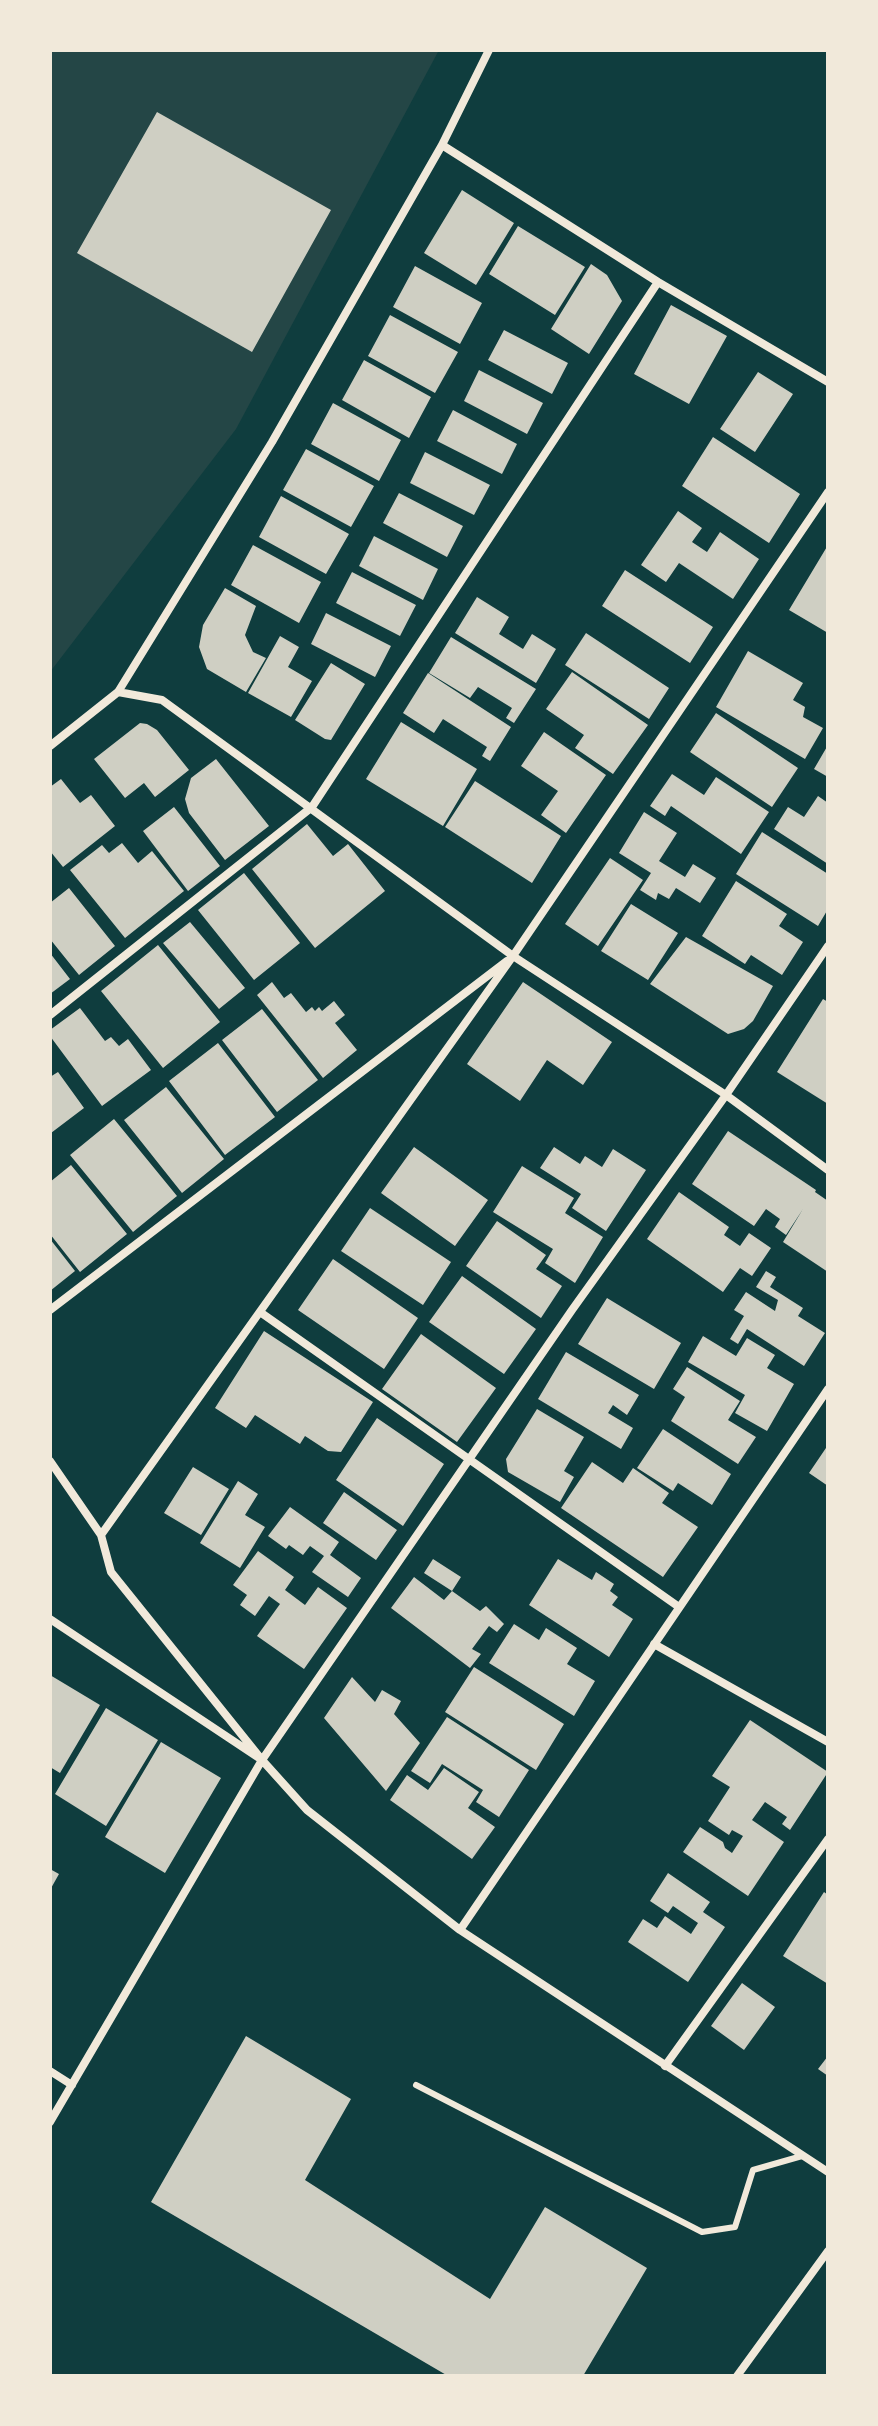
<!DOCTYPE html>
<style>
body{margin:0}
#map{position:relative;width:878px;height:2426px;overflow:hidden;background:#0f3d3e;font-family:"Libre Baskerville",serif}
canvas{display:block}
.frame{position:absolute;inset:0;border:52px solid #f1e9da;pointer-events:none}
</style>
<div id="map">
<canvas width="878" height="2426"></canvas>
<div class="frame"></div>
</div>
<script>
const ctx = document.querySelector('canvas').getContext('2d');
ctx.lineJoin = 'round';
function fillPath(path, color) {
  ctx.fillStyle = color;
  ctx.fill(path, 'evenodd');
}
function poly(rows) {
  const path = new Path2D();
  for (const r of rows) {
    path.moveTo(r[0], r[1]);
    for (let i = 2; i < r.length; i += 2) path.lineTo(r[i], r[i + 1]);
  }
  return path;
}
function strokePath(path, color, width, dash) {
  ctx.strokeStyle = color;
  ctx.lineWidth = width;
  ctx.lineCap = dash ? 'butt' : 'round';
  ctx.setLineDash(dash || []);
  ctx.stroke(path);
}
const green = poly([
 [50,50,439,50,236,429,50,672]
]);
const building = poly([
 [157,112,331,210,252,352,77,253],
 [462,190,514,223,476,285,424,253],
 [518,226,585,267,555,315,489,274],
 [591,264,607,275,622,301,589,354,551,329],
 [415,266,482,303,460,344,393,307],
 [671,305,727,336,689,404,634,374],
 [390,315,458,352,435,393,368,356],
 [504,330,568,363,552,394,488,360],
 [364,360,431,397,409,438,342,400],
 [479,370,543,403,527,434,464,401],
 [758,372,793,394,755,452,720,429],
 [333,403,401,440,379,481,311,444],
 [453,410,517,444,502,474,437,441],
 [713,437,800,494,769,543,682,486],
 [306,449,374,486,351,527,283,490],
 [425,452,490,485,474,515,410,483],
 [399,493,463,526,447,557,383,523],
 [281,496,349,534,326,574,259,537],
 [678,511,702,528,692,542,707,552,720,532,759,559,733,599,679,563,666,582,641,565],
 [374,536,438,569,423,600,359,566],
 [253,545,321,582,299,623,231,585],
 [828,545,828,633,789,610],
 [625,570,713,627,690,663,602,606],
 [352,572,416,605,400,636,336,603],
 [225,588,256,606,245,635,253,652,266,658,246,692,207,669,199,647,203,625],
 [477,597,509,617,499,634,523,649,532,634,556,649,536,683,455,633],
 [326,613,391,646,375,677,311,644],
 [586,633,669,688,649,719,565,665],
 [280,636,299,647,288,667,312,681,291,717,248,693],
 [451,637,536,689,514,723,506,718,512,708,478,687,470,698,429,673],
 [748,651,803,683,793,700,805,707,803,717,823,728,805,759,716,707],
 [331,663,365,684,331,740,325,739,295,720],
 [572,672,648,725,613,774,575,748,584,735,546,709],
 [428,673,511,727,490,761,482,756,487,747,443,719,434,733,403,713],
 [716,713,798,768,772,807,690,752],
 [401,722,477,769,443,826,366,779],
 [140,723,147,724,157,730,189,770,155,797,144,783,125,798,94,759],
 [544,732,606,775,566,833,541,815,558,791,521,766],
 [828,745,828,777,814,769],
 [216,759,269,826,225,860,189,813,185,799,191,778],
 [672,774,704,795,716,777,769,812,741,854,671,806,665,816,650,806],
 [61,779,80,803,91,795,115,826,63,867,50,851,50,787],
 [475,781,561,836,532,883,445,827],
 [818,796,828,803,828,864,774,829,788,807,804,817],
 [174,807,220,866,188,891,143,831],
 [644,812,677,833,659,861,685,877,693,864,716,878,700,903,676,888,669,899,658,893,656,900,640,890,651,873,619,853],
 [307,824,333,856,348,844,385,891,315,948,252,869],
 [762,832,828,874,828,909,818,926,736,874],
 [122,843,138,863,152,851,184,891,125,938,70,870,102,845,109,853],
 [610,858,643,880,598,946,565,924],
 [244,873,300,943,254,980,198,910],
 [736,881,787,914,779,926,803,942,782,975,751,955,745,964,702,936],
 [69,888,115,946,79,975,50,939,50,903],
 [631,904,678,933,648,980,601,951],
 [190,922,245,988,219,1009,163,943],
 [686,937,773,986,753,1021,744,1029,728,1034,650,984],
 [158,945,220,1022,163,1068,101,991],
 [50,953,70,979,50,994],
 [272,982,284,998,291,993,306,1012,312,1007,315,1011,319,1007,322,1011,334,1001,345,1015,335,1023,357,1050,323,1078,257,995],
 [523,982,612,1042,583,1085,547,1060,520,1101,467,1064],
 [823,999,828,1002,828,1104,777,1072],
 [80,1008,105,1041,111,1037,119,1046,128,1039,151,1070,102,1106,50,1036,50,1030],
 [262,1009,318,1080,277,1112,222,1040],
 [218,1043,275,1117,225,1155,169,1081],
 [58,1072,84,1108,51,1133,50,1077],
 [166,1087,224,1159,182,1193,124,1120],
 [114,1119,177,1196,133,1232,70,1155],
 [728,1131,816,1190,815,1192,828,1201,828,1272,783,1242,803,1209,786,1235,775,1227,780,1219,766,1209,754,1226,692,1184],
 [414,1147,488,1200,455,1246,381,1193],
 [554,1147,580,1164,585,1156,602,1167,613,1149,646,1170,606,1231,572,1208,581,1194,540,1168],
 [71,1165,127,1234,80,1272,50,1234,50,1182],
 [522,1166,574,1198,565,1213,603,1237,575,1283,545,1263,553,1249,493,1212],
 [679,1192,729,1227,724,1235,740,1246,749,1233,771,1248,752,1276,740,1268,723,1292,647,1239],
 [370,1208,451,1262,423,1305,341,1251],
 [497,1221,546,1255,536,1269,562,1286,541,1318,466,1266],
 [50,1239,75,1271,50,1291],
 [333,1259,418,1318,384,1369,298,1310],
 [766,1271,776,1277,770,1287,803,1308,798,1316,825,1333,804,1366,747,1329,738,1344,730,1339,744,1316,734,1310,746,1292,775,1311,778,1300,756,1287],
 [462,1276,536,1329,504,1374,429,1322],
 [607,1298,681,1343,654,1389,578,1344],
 [264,1331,373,1402,341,1452,328,1451,305,1436,300,1444,255,1415,246,1428,215,1408],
 [421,1334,496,1388,457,1442,382,1389],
 [703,1336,736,1356,747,1338,775,1355,767,1368,794,1384,767,1431,735,1413,745,1395,688,1362],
 [566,1352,639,1395,627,1415,613,1405,608,1413,633,1428,621,1449,538,1399],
 [687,1367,740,1401,728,1420,756,1437,738,1464,671,1421,685,1397,673,1389],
 [537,1409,584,1437,564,1471,574,1477,560,1502,508,1472,506,1459],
 [377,1418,444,1464,403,1526,336,1480],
 [663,1429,731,1474,712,1505,678,1483,673,1491,637,1468],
 [828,1445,828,1486,809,1473],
 [592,1462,623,1483,633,1468,669,1493,662,1503,698,1527,663,1577,561,1508],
 [193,1467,229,1489,201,1535,164,1513],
 [238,1481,258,1494,245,1515,265,1527,240,1568,200,1543],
 [344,1492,397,1530,376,1560,323,1523],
 [290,1507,339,1542,330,1555,361,1578,348,1597,312,1572,324,1556,310,1546,303,1555,289,1545,286,1549,268,1536],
 [258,1551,294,1577,285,1590,305,1605,318,1587,347,1608,304,1669,257,1636,280,1604,269,1596,255,1616,240,1605,247,1595,233,1585],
 [433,1559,461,1577,452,1591,424,1573],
 [558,1559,592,1580,596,1572,614,1584,610,1591,618,1597,612,1605,633,1619,609,1657,529,1605],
 [414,1577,444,1600,452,1591,480,1611,486,1606,504,1624,497,1632,489,1626,472,1649,481,1654,470,1668,391,1608],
 [514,1624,539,1640,546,1628,577,1648,567,1664,595,1681,574,1716,489,1663],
 [474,1667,564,1724,536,1770,445,1712],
 [50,1675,100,1705,60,1773,50,1767],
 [352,1677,375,1702,382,1690,401,1701,394,1714,420,1743,386,1791,324,1718],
 [106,1708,158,1740,106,1826,55,1794],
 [447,1717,529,1770,499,1817,476,1802,483,1790,442,1764,430,1783,411,1771],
 [750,1720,828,1772,790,1830,782,1824,787,1817,765,1802,752,1820,784,1842,748,1896,683,1852,700,1827,723,1842,725,1848,732,1853,743,1836,732,1830,729,1835,708,1821,730,1787,712,1776],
 [161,1742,221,1778,165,1873,105,1837],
 [444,1768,479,1792,468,1808,495,1827,472,1859,390,1800,407,1775,428,1790],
 [50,1869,59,1874,50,1890],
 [668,1873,710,1902,703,1912,725,1927,688,1982,628,1942,643,1919,657,1928,665,1916,691,1934,698,1923,673,1906,668,1913,650,1901],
 [824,1892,828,1895,828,1984,783,1956],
 [742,1983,775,2007,744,2050,711,2026],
 [246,2036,351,2099,305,2180,490,2299,545,2207,647,2268,583,2376,448,2376,151,2202],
 [828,2056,828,2076,818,2069]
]);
const service = poly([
 [416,2085,702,2232,735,2227,753,2170,802,2156]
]);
const minor = poly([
 [442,145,658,282,828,382],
 [118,692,162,700,513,956,726,1095,828,1170],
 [50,746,118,692,272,442,442,145,489,50],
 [50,1015,312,807,658,282],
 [50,1310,507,961],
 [260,1312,679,1607],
 [50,1461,101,1535,111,1572,262,1760,50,2122],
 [101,1535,513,956,828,492],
 [50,1619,262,1760,307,1810,460,1930,828,2172],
 [654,1644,828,1742],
 [262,1760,572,1310,726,1095,828,946],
 [460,1930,828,1389],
 [665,2066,828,1839],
 [50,2071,72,2085],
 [737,2376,828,2251]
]);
fillPath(green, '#244646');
fillPath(building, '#cfcfc3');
strokePath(service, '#f1e9da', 6);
strokePath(minor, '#f1e9da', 8);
</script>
